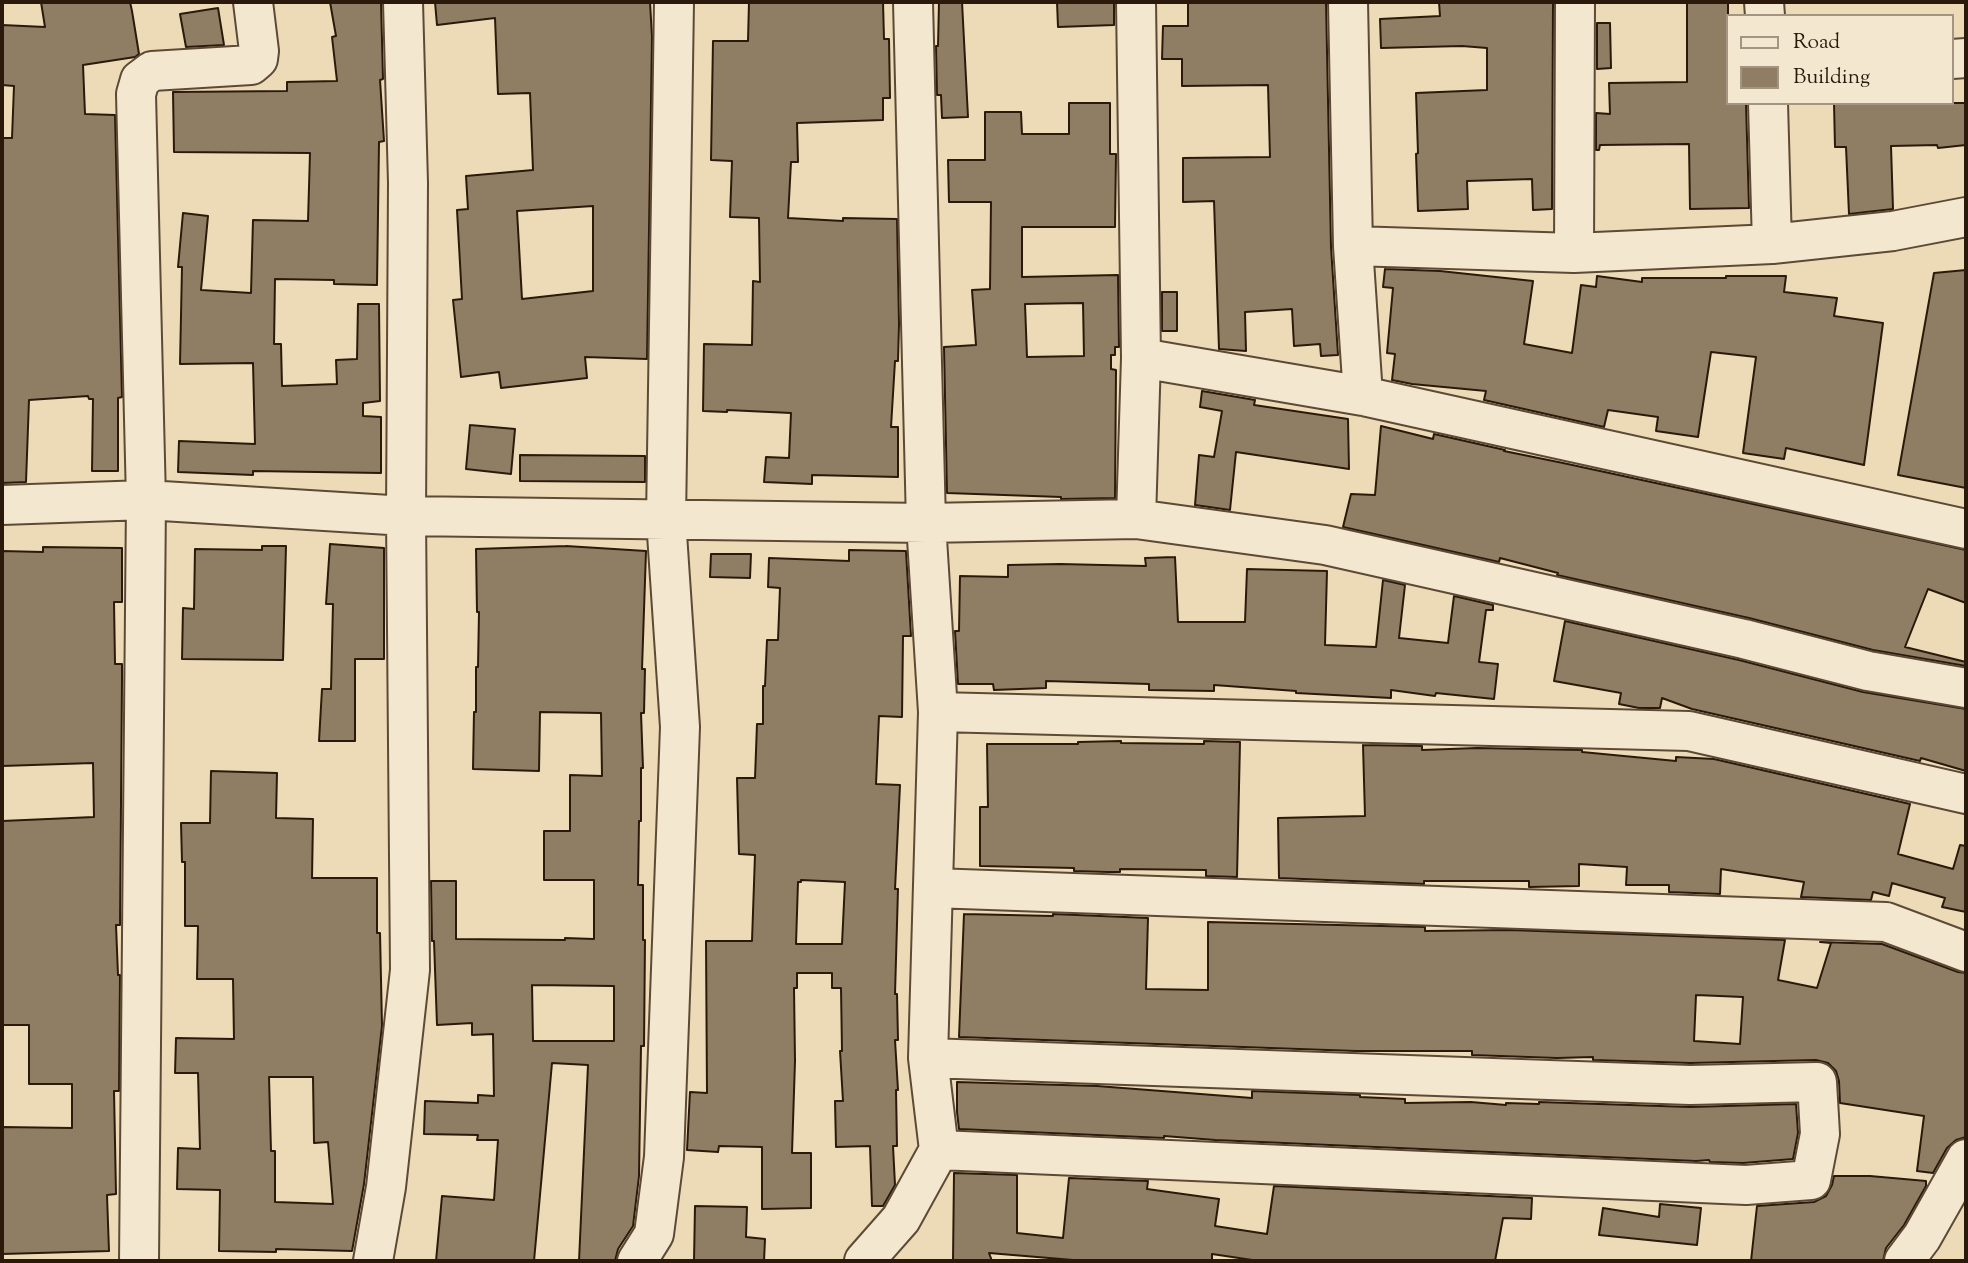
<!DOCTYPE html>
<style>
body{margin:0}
#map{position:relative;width:1968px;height:1263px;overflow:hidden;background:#eddab7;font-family:"Sorts Mill Goudy",serif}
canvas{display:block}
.frame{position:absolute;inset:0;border:4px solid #2b1a0b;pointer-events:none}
.legend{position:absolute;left:1726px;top:14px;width:228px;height:91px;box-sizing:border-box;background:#f3e7d0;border:2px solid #a39581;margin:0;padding:9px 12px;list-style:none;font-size:21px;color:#2b1a0b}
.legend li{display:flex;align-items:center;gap:14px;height:35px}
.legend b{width:35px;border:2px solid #a39581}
</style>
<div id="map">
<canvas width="1968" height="1263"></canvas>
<div class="frame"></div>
<ul class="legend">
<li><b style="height:9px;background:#f3e7d0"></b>Road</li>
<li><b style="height:19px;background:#907e64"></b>Building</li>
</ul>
</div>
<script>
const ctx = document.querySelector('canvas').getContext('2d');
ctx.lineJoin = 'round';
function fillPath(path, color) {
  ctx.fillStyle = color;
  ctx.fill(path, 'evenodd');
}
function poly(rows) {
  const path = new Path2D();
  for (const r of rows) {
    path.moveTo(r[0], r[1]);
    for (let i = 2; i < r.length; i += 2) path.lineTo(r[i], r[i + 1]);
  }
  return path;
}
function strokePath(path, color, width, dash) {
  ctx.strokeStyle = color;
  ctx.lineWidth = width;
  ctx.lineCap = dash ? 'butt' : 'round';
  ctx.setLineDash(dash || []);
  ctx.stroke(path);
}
const building = poly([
 [41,2,130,2,132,11,139,54,135,57,83,65,85,114,115,115,122,397,118,398,118,471,92,471,93,399,89,399,88,396,29,400,26,482,2,483,2,138,12,138,14,86,2,85,2,25,45,27,41,2],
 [330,2,381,2,383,79,380,80,384,141,379,142,377,285,334,284,334,280,275,279,274,344,281,344,282,386,337,384,336,360,357,359,358,304,379,304,380,401,363,403,363,416,381,417,381,473,253,471,253,475,178,472,179,441,255,444,253,363,180,364,182,267,178,267,183,213,208,216,201,290,251,293,253,220,308,221,310,153,174,152,173,92,287,91,287,82,337,81,332,37,336,36,330,2],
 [435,2,650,2,652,37,647,359,585,357,587,378,501,388,499,372,461,377,453,300,462,299,457,210,468,209,466,176,533,170,530,93,498,94,495,18,437,25,435,2],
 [593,206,593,291,522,299,517,211,593,206],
 [749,2,883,2,884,39,889,39,890,98,883,98,883,120,797,123,798,162,791,162,788,218,843,221,843,218,897,219,899,324,898,361,895,361,891,427,898,427,898,477,812,475,812,484,764,482,766,457,789,458,791,413,727,410,727,412,703,411,704,344,752,345,753,281,760,282,759,218,730,217,732,161,711,160,713,41,748,41,749,2],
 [939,2,962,2,968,117,942,118,941,95,937,95,936,46,938,46,939,2],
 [1057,2,1114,2,1114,25,1058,27,1057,2],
 [1188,2,1326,2,1331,247,1338,355,1321,356,1320,344,1294,346,1292,309,1245,312,1246,351,1219,349,1214,201,1183,202,1183,158,1270,157,1268,85,1182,86,1182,59,1162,59,1163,26,1188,26,1188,2],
 [1439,2,1553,2,1552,209,1533,210,1532,179,1467,181,1468,209,1418,211,1416,154,1418,153,1416,93,1487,90,1487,48,1462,46,1381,48,1380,19,1440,16,1439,2],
 [1687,2,1728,2,1728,103,1746,103,1749,208,1690,209,1689,144,1600,145,1599,150,1596,150,1596,113,1610,114,1609,83,1687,82,1687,2],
 [218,8,224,45,186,47,180,14,218,8],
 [1597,23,1610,23,1611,68,1597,69,1597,23],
 [1069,103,1110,103,1110,154,1116,154,1115,227,1022,227,1022,277,1118,275,1119,347,1115,347,1115,355,1111,355,1111,369,1116,370,1115,498,1061,499,1061,497,947,493,944,347,976,345,972,290,990,289,991,202,949,202,948,160,985,160,985,112,1021,112,1022,134,1069,134,1069,103],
 [1083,303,1084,356,1027,357,1025,304,1083,303],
 [1834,103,1966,103,1966,145,1938,148,1937,145,1891,146,1893,209,1849,214,1846,147,1835,147,1834,103],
 [1385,269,1440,271,1533,281,1524,344,1572,353,1581,285,1596,287,1597,276,1642,282,1642,278,1726,278,1726,276,1786,276,1784,292,1837,298,1834,316,1883,323,1864,465,1786,448,1784,459,1743,453,1756,357,1711,352,1698,437,1656,431,1658,417,1608,410,1604,427,1484,400,1486,391,1412,384,1392,380,1395,354,1387,353,1393,288,1383,287,1385,269],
 [1966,270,1966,488,1898,475,1934,273,1966,270],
 [1162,292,1177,292,1177,331,1162,331,1162,292],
 [1202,391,1255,400,1254,405,1348,419,1349,469,1236,452,1230,510,1195,505,1199,455,1214,457,1222,411,1200,407,1202,391],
 [470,425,515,429,511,474,466,469,470,425],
 [1381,426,1433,439,1434,434,1505,450,1504,451,1563,463,1966,550,1966,603,1928,589,1905,647,1966,662,1966,666,1873,650,1749,618,1557,575,1558,573,1500,558,1499,562,1343,527,1351,494,1375,495,1381,426],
 [520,455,645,456,645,482,520,481,520,455],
 [330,544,384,548,384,659,355,659,355,741,319,741,322,689,331,689,333,604,326,604,330,544],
 [262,546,286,546,283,660,182,659,183,608,194,609,195,549,262,550,262,546],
 [566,546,646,551,642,669,645,669,644,713,641,713,643,768,641,768,641,821,639,821,638,885,643,885,643,940,645,940,644,1046,641,1046,639,1176,633,1226,618,1249,615,1261,579,1261,588,1065,552,1063,534,1261,436,1261,442,1196,494,1200,498,1140,477,1140,478,1135,424,1134,425,1101,478,1103,478,1095,494,1096,493,1034,472,1035,472,1023,437,1025,434,941,432,941,431,881,456,881,456,939,565,940,565,938,594,939,594,880,544,880,544,831,570,831,570,775,602,776,601,713,540,712,539,771,473,769,474,712,476,712,476,667,478,667,479,612,477,612,476,549,566,546],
 [532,985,614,986,614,1041,533,1041,532,985],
 [43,547,122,548,122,602,114,602,115,664,122,664,122,680,120,925,116,925,118,975,120,975,119,1091,114,1091,116,1194,107,1195,109,1251,2,1254,2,1127,72,1128,72,1084,29,1084,29,1025,2,1025,2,821,94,817,93,763,2,766,2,551,43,552,43,547],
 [849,550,906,551,911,636,903,636,902,717,879,716,876,784,900,785,895,889,898,889,895,994,897,994,898,1040,895,1040,898,1090,896,1090,897,1146,893,1146,895,1185,883,1206,872,1206,870,1146,836,1147,835,1101,843,1101,840,1051,842,1051,841,988,832,988,832,973,797,973,797,988,794,988,795,1061,792,1153,811,1153,811,1208,762,1209,762,1147,719,1146,718,1152,687,1150,690,1092,707,1093,706,941,752,941,755,855,739,854,737,778,755,778,757,724,763,724,763,686,765,686,767,640,778,640,780,588,768,587,769,558,849,561,849,550],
 [801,880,845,882,842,944,796,944,798,882,801,882,801,880],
 [711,554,751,554,750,578,710,577,711,554],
 [1175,557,1178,622,1245,622,1247,569,1327,571,1325,645,1376,647,1383,580,1405,585,1399,638,1448,643,1454,596,1493,605,1493,610,1486,610,1479,662,1498,664,1494,699,1436,693,1435,696,1391,690,1391,698,1296,693,1296,691,1214,685,1214,691,1149,690,1149,684,1046,681,1046,688,994,690,993,684,958,684,955,631,959,631,960,576,1008,577,1008,565,1060,564,1146,566,1145,558,1175,557],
 [1565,621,1739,660,1863,692,1966,709,1966,771,1921,758,1920,761,1692,709,1662,698,1660,708,1639,708,1619,704,1621,693,1554,681,1565,621],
 [1121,741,1121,743,1204,744,1204,741,1240,742,1237,877,1206,876,1206,870,1120,869,1120,872,1108,872,1074,871,1074,868,980,866,980,807,988,807,987,744,1078,744,1078,742,1121,741],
 [1363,745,1422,746,1422,750,1477,748,1582,750,1582,752,1676,761,1676,757,1714,759,1910,804,1898,854,1953,869,1960,845,1966,846,1966,912,1942,907,1945,898,1892,883,1889,896,1873,892,1871,900,1801,897,1804,882,1721,869,1720,894,1669,892,1669,885,1626,885,1627,867,1579,864,1579,886,1529,887,1529,881,1424,881,1424,884,1279,878,1278,818,1365,816,1363,745],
 [211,771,277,773,276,818,313,819,312,878,377,878,377,933,380,933,382,1026,364,1184,352,1251,276,1249,276,1252,219,1251,220,1190,177,1189,178,1148,200,1149,198,1073,175,1073,176,1038,234,1039,233,979,197,979,198,926,185,926,185,862,182,862,181,823,210,823,211,771],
 [269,1077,313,1077,314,1143,328,1142,333,1204,275,1202,275,1151,271,1151,269,1077],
 [964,914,1053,916,1053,914,1148,918,1146,989,1208,990,1208,922,1425,927,1425,931,1510,930,1785,940,1778,980,1817,988,1831,943,1820,942,1882,944,1958,972,1966,973,1966,1137,1956,1140,1947,1148,1933,1173,1917,1171,1924,1116,1840,1103,1839,1081,1836,1071,1828,1063,1816,1060,1690,1063,1593,1060,1593,1057,1557,1058,1472,1055,1472,1051,1356,1051,959,1037,964,914],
 [1696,995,1743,997,1740,1044,1694,1041,1696,995],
 [957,1082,1097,1086,1252,1098,1252,1091,1360,1095,1360,1097,1405,1099,1405,1103,1471,1102,1506,1105,1506,1103,1539,1104,1539,1102,1690,1107,1796,1104,1798,1133,1793,1159,1743,1163,1710,1162,1709,1160,1696,1161,1215,1140,1164,1136,1164,1138,959,1129,957,1112,957,1082],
 [954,1173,1017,1175,1017,1233,1063,1238,1069,1178,1148,1181,1147,1189,1219,1199,1215,1226,1267,1234,1274,1186,1532,1198,1531,1219,1503,1218,1495,1261,1259,1261,1212,1254,1212,1261,1085,1261,989,1253,992,1261,953,1261,954,1173],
 [1834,1176,1870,1176,1926,1181,1926,1186,1904,1225,1886,1248,1883,1261,1751,1261,1757,1206,1814,1202,1826,1196,1832,1185,1834,1176],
 [1660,1204,1701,1208,1697,1245,1599,1235,1603,1208,1659,1217,1660,1204],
 [695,1206,747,1207,746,1237,765,1239,764,1261,694,1261,695,1206]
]);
const minor = poly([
 [1348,2,1353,246,1363,396],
 [1764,2,1765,16],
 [1952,59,1966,58],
 [1768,103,1772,244],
 [1353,246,1574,253,1772,244,1893,231,1966,217],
 [1574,253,1575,2],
 [1141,358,1363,396,1966,529],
 [2,505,146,500,406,516,926,523,1136,519,1325,545,1744,639,1868,671,1966,688],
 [1136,519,1141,358,1136,2],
 [938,712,1689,731,1966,794],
 [933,888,1886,922,1966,952],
 [928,1058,1690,1085,1817,1082,1820,1134,1811,1180,1746,1185,939,1150],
 [139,1261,146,500,136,94,140,80,152,71,251,65,258,59,259,51,253,2],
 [373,1261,386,1187,410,970,406,516,408,183,403,2],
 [637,1261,654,1234,664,1157,680,727,666,519,674,2],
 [864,1261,901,1219,939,1150,928,1058,938,712,926,523,913,2],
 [1904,1261,1922,1237,1966,1159]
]);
fillPath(building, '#907e64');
strokePath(building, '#2b1a0b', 2);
strokePath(minor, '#5c4a36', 42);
strokePath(minor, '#f3e7d0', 38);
</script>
